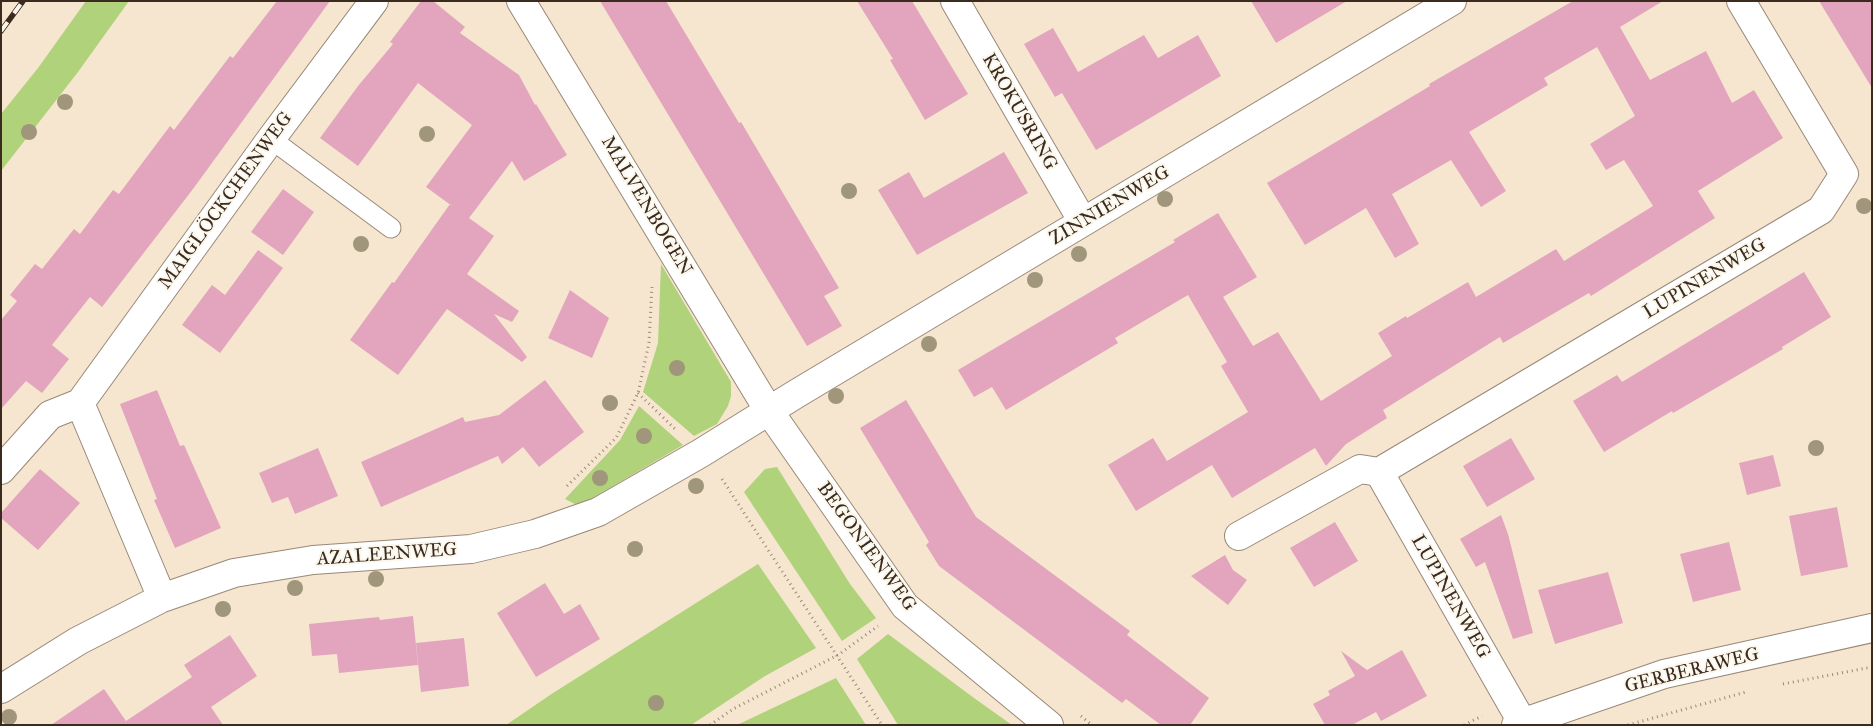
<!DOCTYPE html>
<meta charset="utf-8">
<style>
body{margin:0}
#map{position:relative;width:1873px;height:726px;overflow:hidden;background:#f6e6d0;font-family:"IM FELL Great Primer",serif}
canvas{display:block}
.frame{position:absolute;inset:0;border:2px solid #3b2a1e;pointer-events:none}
</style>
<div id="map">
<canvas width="1873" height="726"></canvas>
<div class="frame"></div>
</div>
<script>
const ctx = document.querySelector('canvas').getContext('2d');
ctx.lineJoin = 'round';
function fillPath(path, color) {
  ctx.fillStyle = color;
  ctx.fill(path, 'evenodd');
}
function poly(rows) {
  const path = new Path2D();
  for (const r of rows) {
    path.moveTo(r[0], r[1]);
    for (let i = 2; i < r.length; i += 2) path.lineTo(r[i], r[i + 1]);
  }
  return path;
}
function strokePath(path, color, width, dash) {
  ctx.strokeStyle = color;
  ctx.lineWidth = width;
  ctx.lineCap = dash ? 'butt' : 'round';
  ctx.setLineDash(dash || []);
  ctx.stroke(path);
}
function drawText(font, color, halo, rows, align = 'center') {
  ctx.font = font + ' "IM FELL Great Primer",serif';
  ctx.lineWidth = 4;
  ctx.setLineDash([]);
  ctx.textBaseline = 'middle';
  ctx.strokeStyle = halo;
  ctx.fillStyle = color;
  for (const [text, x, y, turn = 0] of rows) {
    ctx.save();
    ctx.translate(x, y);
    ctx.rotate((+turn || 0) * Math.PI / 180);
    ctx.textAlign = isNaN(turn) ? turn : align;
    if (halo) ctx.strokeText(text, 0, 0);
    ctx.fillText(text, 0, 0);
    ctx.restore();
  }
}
const green = poly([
 [86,1,129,1,78,72,1,171,1,114,38,68],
 [661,264,731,382,731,396,728,406,717,424,694,436,643,392,658,343],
 [639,406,683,445,579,506,565,499,620,440],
 [777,467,850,584,876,618,842,641,744,492,765,469],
 [758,564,816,648,765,676,691,725,506,725,553,693],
 [888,634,974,698,1012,725,898,725,857,659],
 [836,678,866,725,737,725]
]);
const building = poly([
 [277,1,330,1,193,189,102,307,90,297,52,345,69,359,42,393,26,381,1,409,1,320,17,301,10,295,35,264,42,269,74,229,80,234,113,190,119,194,170,126,174,130,230,56,233,58],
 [421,1,433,1,465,27,460,33,519,75,535,105,536,104,567,155,524,181,512,161,469,218,494,236,467,274,519,311,512,322,494,314,527,357,522,362,447,309,398,375,350,340,392,282,394,283,450,204,452,206,426,187,472,125,418,83,358,166,320,138,358,86,393,44,390,42],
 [600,1,666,1,739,123,741,122,839,288,824,296,842,326,807,346],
 [857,1,912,1,968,94,925,120,890,60,893,59],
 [1251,1,1347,1,1276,43],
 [1573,1,1663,1,1620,27,1650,80,1706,51,1732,103,1754,90,1783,138,1698,191,1715,218,1591,296,1589,293,1503,343,1500,337,1383,410,1387,418,1346,444,1326,466,1315,448,1232,498,1212,465,1136,511,1108,465,1153,438,1167,461,1248,412,1221,366,1227,362,1188,295,1115,338,1118,343,1006,410,992,387,974,397,958,370,1175,242,1173,240,1218,213,1257,277,1223,297,1253,346,1278,332,1321,401,1392,356,1378,333,1406,316,1407,318,1468,282,1476,297,1556,249,1564,261,1653,206,1624,160,1606,170,1590,144,1635,116,1597,47,1544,78,1548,85,1469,132,1506,191,1481,207,1451,160,1392,194,1419,244,1395,258,1366,208,1305,245,1267,183,1430,86,1429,84],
 [1819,1,1872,1,1872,88],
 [1053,28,1078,72,1144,35,1158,58,1198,35,1221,76,1096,150,1062,93,1055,97,1024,44],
 [1004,152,1028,193,917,255,878,190,909,172,924,198],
 [283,189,314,212,283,255,251,232],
 [258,250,283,268,220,353,182,325,212,285,225,295],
 [1804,272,1831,317,1782,347,1783,349,1673,413,1672,411,1604,452,1573,401,1617,375,1622,382],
 [570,290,609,318,592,358,548,338],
 [545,380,584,432,539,467,523,447,502,464,498,456,381,507,361,462,463,417,465,422,499,415],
 [157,390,180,446,184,445,221,528,175,548,154,500,157,499,120,404],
 [906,400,976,517,1130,631,1127,635,1209,698,1190,725,1161,725,1126,699,1122,703,939,566,926,545,929,542,860,428],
 [1511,438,1535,479,1487,507,1463,466],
 [318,448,338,496,295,514,288,497,272,503,259,473],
 [1773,455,1781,486,1747,495,1739,463],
 [40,469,80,503,38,550,1,518,1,513],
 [1837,507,1848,567,1801,576,1789,516],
 [1501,515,1508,534,1533,633,1513,639,1485,562,1476,567,1460,539],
 [1335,522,1358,561,1314,587,1290,548],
 [1729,542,1741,590,1693,602,1680,554],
 [1225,555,1233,570,1247,580,1228,605,1191,576],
 [1608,572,1623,623,1555,644,1538,590],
 [545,583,564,614,580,604,600,639,536,677,497,613],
 [413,616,418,665,339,673,337,654,312,656,309,624,379,617,380,620],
 [230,635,257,676,211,707,223,725,51,725,104,689,126,721,192,677,184,665],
 [464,638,469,686,421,692,416,643],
 [1402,650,1427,696,1381,721,1376,712,1352,725,1325,725,1313,704,1330,695,1328,691,1355,676,1341,651,1367,670]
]);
const path = poly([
 [638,393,675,429],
 [722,479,882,725],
 [567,486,616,438,638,393,649,343,652,285],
 [1783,684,1872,667],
 [1081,716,1092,725],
 [710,725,733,709,838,655,878,626],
 [1464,725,1482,716],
 [1628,725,1746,692]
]);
const service = poly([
 [271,139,391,228]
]);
const minor = poly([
 [521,1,769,411,905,606,1049,725],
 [955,1,1083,222],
 [1,470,50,415,80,403],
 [1239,536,1360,469,1379,472],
 [162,598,80,403,271,139,374,1],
 [1,689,78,641,162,598,234,573,313,560,471,549,535,534,598,512,701,453,796,394,1452,1],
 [1522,722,1379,472,1821,210,1844,174,1741,1],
 [1516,725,1664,674,1872,628]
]);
const rail = poly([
 [1,31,23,1]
]);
const trees = [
 [65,102],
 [29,132],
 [427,134],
 [849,191],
 [1165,199],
 [1864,206],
 [361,244],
 [1079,254],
 [1035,280],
 [929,344],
 [677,368],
 [836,396],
 [610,403],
 [644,436],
 [1816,448],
 [600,478],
 [696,486],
 [635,549],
 [376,579],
 [295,588],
 [223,609],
 [656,703],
 [9,717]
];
const streetNames = [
 ["KROKUSRING",1019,112,60],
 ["MAIGLÖCKCHENWEG",226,201,-54],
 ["MALVENBOGEN",646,206,59],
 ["ZINNIENWEG",1110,206,-31],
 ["LUPINENWEG",1705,279,-31],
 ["BEGONIENWEG",866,547,54],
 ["AZALEENWEG",387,555,-4],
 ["LUPINENWEG",1450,597,60],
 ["GERBERAWEG",1692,671,-14]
];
fillPath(green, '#b0d27a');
fillPath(building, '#e2a5bd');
strokePath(service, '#988877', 21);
strokePath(minor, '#988877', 30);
strokePath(path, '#988877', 3, [1, 4]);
strokePath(service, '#fff', 19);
strokePath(minor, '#fff', 28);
strokePath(rail, '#3b2a1e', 5.5);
strokePath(rail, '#fbf7ec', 4, [11]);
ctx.fillStyle = '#9f967b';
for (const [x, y] of trees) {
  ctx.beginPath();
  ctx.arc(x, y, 8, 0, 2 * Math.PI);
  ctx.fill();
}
drawText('19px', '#3b2a1e', '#fbf7ec', streetNames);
</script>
